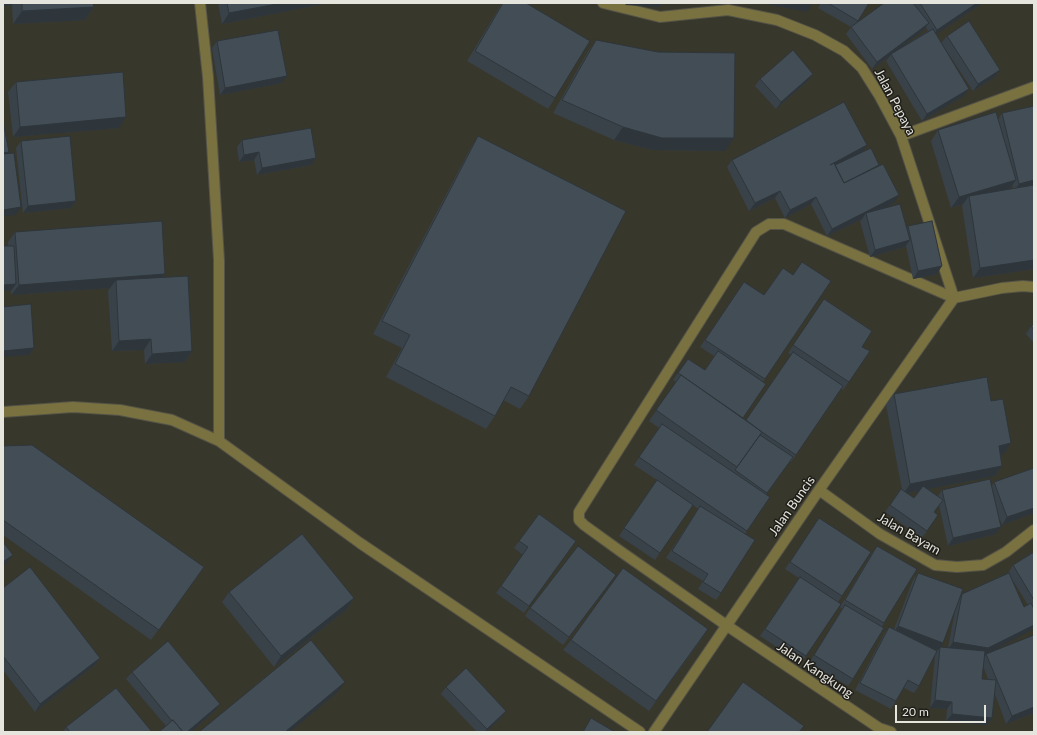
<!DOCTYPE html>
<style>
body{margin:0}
#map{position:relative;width:1037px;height:735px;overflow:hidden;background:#38372b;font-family:Lato,sans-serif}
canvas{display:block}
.frame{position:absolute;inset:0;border:4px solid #e6e5dd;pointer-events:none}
.scale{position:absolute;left:895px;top:705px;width:91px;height:18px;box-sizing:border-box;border:2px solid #e6e5dd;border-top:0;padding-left:5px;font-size:12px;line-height:14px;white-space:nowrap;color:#e6e5dd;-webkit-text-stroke:3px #1f1e19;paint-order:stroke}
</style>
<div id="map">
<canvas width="1037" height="735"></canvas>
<div class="frame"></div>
<div class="scale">20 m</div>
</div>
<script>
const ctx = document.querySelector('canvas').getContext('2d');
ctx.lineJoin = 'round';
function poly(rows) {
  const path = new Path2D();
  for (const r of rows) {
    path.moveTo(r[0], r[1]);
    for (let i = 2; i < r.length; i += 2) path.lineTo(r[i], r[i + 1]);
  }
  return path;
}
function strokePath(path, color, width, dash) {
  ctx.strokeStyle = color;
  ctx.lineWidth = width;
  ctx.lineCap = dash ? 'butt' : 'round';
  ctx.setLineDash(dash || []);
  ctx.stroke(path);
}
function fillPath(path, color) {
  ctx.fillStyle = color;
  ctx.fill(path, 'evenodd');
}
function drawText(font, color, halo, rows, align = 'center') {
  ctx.font = font + ' Lato,sans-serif';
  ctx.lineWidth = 3;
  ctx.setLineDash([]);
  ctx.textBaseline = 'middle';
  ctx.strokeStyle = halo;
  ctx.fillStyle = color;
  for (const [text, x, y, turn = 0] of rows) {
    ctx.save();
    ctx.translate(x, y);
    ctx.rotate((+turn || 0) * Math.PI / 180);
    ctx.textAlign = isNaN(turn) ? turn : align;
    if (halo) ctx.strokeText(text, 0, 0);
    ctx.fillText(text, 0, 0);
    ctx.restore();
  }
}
const street = poly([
 [200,3,208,77,219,260,219,441],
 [603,3,660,17,728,10,777,20,815,35,844,51,862,68,879,95,901,136,954,298,819,490,654,732],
 [901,136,1034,87],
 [3,412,73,407,120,410,172,420,219,441,360,543,640,732],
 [819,490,880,534,935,565,957,567,983,565,1006,552,1034,530],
 [891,732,879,728,726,625,620,551,584,525,579,520,579,512,756,232,769,224,784,224,954,298,1002,288,1023,286,1034,287]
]);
const wall = poly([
 [3,3,93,3,94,7,85,20,13,24,12,5,3,6],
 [218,3,328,3,222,24],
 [502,3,526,3,555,98,548,109,467,61],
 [821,3,869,3,856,24,884,3,983,3,936,34,941,43,947,36,1000,70,995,77,973,91,942,44,964,96,922,121,886,61,890,56,872,69,846,34,851,27,818,8],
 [926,27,928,31,897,50,923,31],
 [596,40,725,151,653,150,614,140,553,113,587,53],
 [217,41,282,83,220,95,212,48],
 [760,79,808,81,776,109,755,86],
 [16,82,119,128,13,137,8,92],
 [1034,106,1034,269,973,278,962,206,963,204,951,208,931,141,938,130,998,120,1002,113],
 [1013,185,1013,189,1010,189],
 [478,136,529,396,520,409,503,400,495,416,486,429,386,377,402,348,373,334,470,149],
 [242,140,316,158,311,165,257,175,254,160,239,162,237,147],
 [21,141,76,201,71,208,23,213,16,148],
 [867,145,862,152,894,203,881,209,907,228,908,226,937,274,913,279,906,246,905,247,870,257,860,221,862,219,827,236,811,204,785,218,775,198,749,211,727,167,732,160],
 [15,232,165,274,163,277,192,351,185,362,145,364,144,350,112,351,108,291,110,288,11,295,11,291,3,291,8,246,8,242],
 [793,275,831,281,763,382,743,418,746,420,791,355,788,353,824,299,862,347,870,351,843,390,841,388,791,462,790,461,766,495,770,497,745,534,721,593,716,600,698,589,703,581,666,558,698,509,693,505,655,560,619,536,657,480,634,465,659,428,649,421,676,382,673,380,688,359,705,370,714,356,700,347,744,282,764,295],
 [1034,324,1034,343,1026,334,1031,326],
 [894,394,991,401,1004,454,1000,454,1002,466,995,476,928,489,938,496,942,490,992,486,994,482,1034,513,1002,525,1000,519,996,534,948,546,939,505,934,512,938,515,922,538,885,512,901,489,902,490,886,405],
 [920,491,914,498,907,493],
 [3,446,204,567,151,640,3,535],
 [539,514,576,541,524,613,496,593,523,555,514,548],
 [819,518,842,596,838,602,841,604,801,663,760,636,799,578,785,569],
 [877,546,884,623,853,679,848,686,809,663,842,609,840,607,872,553],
 [1034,552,1034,629,984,655,984,658,986,654,1034,713,1006,724,995,694,992,718,987,725,946,721,947,709,930,708,935,655,919,686,914,693,904,688,896,701,891,709,855,690,884,634,889,627,894,629,913,580,918,573,959,599,962,594,1008,573,1013,565],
 [1012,579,1028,605,1024,607],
 [956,606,948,648,940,647,937,651,925,645,938,650],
 [983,666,988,679,982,679],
 [611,582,563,645,525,616,530,608],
 [3,588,100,658,95,665,35,712,3,670],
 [229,592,354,598,347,609,274,667,222,602],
 [571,640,701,640,649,711,563,650],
 [132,672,215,711,191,732,159,732,166,726,126,679],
 [446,687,506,711,501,718,486,732,477,732,441,694],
 [66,727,152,732,63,732]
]);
const shadedWall = poly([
 [3,3,14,3,12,5,3,6],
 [282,3,328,3,222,24,229,13],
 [627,3,662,3,659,7,625,5],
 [767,3,806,3,812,4,807,12,766,4],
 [977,3,983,3,932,37,937,30],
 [94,7,85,20,13,24,22,11],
 [929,23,923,31,891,55,891,54,890,56,872,69,877,62],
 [1000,70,995,77,973,91,978,84],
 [813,74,808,81,776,109,781,102],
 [287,76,282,83,220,95,225,88],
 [969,89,964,96,922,121,927,114],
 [126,117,119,128,13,137,20,127],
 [623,127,734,138,725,151,653,150,614,140],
 [867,145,862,153,833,168,830,165],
 [9,152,4,159,3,159,3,153],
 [259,152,254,160,239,162,244,155],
 [316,158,311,165,257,175,262,168],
 [1016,180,1009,190,969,196,963,204,951,208,959,197],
 [1034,180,1034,186,1014,191,1019,184],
 [780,191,775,198,749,211,755,203],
 [899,195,894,203,866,217,866,213,862,219,827,236,832,229],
 [816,197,811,204,785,218,790,210],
 [76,201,71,208,23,213,28,206],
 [21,207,16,215,3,216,3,210],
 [910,240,905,247,870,257,875,250],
 [1034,260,1034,269,973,278,980,268],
 [942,266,937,274,913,279,918,271],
 [165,274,158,284,116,280,110,288,11,295,19,285],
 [16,284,11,291,3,291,3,285],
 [151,339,144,350,112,351,119,341],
 [34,348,29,355,3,357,3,351],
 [192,351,185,362,145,364,152,354],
 [1011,443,1004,454,991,456,999,446],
 [1002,466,995,476,903,494,910,484],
 [1034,508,1034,513,1002,525,1007,517],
 [1001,527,996,534,948,546,953,538],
 [13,555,5,565,3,567,3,562],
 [354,598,347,609,274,667,281,656],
 [1034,625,1034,629,983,656,948,649,953,642],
 [898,626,943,643,938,650,893,633],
 [100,658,95,665,35,712,40,704],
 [345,682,338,692,290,732,285,732],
 [935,700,952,702,947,709,930,708],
 [220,704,215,711,191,732,187,732],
 [1034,707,1034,713,1006,724,1012,716],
 [506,711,501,718,486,732,484,732,487,729],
 [952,714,992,718,987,725,946,721]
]);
const building = poly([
 [22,3,93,3,94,7,22,11,22,3],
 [227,3,282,3,229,13,227,3],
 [503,3,526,3,590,41,555,98,475,51,503,3],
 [828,3,869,3,858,21,828,3],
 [884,3,913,3,929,23,877,62,851,27,884,3],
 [920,3,977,3,937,30,920,3],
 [969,21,1000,70,978,84,947,36,969,21],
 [933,29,969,89,927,114,891,54,933,29],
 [278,30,287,76,225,88,217,41,278,30],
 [596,40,658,52,735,53,734,138,662,138,623,127,562,100,596,40],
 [793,50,813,74,781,102,760,79,793,50],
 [123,72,126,117,20,127,16,82,123,72],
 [844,102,867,145,830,165,834,163,844,183,883,164,899,195,832,229,816,197,790,210,780,191,755,203,732,160,844,102],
 [1034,106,1034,180,1019,184,1002,113,1034,106],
 [996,112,1016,180,959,197,938,130,996,112],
 [3,121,9,152,3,153,3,121],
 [311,128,316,158,262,168,259,152,244,155,242,140,311,128],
 [70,136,76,201,28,206,21,141,70,136],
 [478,136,626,211,529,396,511,387,495,416,395,364,410,335,382,321,478,136],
 [871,148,879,165,844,183,835,165,871,148],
 [14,153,21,207,3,210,3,154,14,153],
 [1034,185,1034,260,980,268,969,196,1034,185],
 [900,204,910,240,875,250,866,213,900,204],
 [162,221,165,274,19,285,15,232,162,221],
 [932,221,942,266,918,271,908,226,932,221],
 [3,246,14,246,16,284,3,285,3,246],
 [802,262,831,281,765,379,705,340,744,282,764,295,783,268,793,275,802,262],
 [188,276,192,351,152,354,151,339,119,341,116,280,188,276],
 [824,299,872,331,862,347,870,351,849,382,793,345,824,299],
 [31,304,34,348,3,351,3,307,31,304],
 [1034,324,1034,330,1031,326,1034,324],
 [718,351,766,384,743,418,681,375,678,373,688,359,705,370,718,351],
 [793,352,843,386,796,455,762,432,746,420,793,352],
 [681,375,762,432,737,467,656,410,681,375],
 [987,377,991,401,1003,399,1011,443,999,446,1002,466,910,484,894,394,987,377],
 [662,424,770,497,747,531,639,457,662,424],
 [760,435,793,457,767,493,735,470,760,435],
 [32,445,204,567,159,630,3,520,3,446,32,445],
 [1034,468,1034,508,1007,517,994,482,1034,468],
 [990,479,1001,527,953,538,942,490,990,479],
 [657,480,693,505,660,553,624,528,657,480],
 [923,486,943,500,934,512,938,515,927,531,890,505,901,489,914,498,923,486],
 [700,506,755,540,721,593,703,582,708,574,672,551,700,506],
 [539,514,576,541,529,606,501,586,528,547,519,541,539,514],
 [819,518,871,552,842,596,790,562,819,518],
 [302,534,354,598,281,656,229,592,302,534],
 [3,542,13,555,3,562,3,542],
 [578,546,616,575,569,637,530,608,578,546],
 [877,546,917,569,884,623,845,600,877,546],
 [1034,552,1034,600,1013,565,1034,552],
 [30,567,100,658,40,704,3,656,3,588,30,567],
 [623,568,708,629,656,701,571,640,623,568],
 [918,573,963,589,943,643,898,626,918,573],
 [1009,573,1024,607,1031,603,1034,609,1034,625,988,648,953,642,962,594,1009,573],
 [800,577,841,604,806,656,765,629,800,577],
 [845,605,884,628,853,679,814,655,845,605],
 [889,627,937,651,919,686,908,680,896,701,860,683,889,627],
 [1034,635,1034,707,1012,716,986,654,1034,635],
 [311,640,345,682,285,732,199,732,311,640],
 [168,641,220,704,187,732,183,732,173,720,172,721,132,672,168,641],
 [940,647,985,651,982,679,996,680,992,718,952,714,952,702,935,700,940,647],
 [466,668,506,711,487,729,446,687,466,668],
 [743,682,804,726,799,732,707,732,743,682],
 [116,688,152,732,70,732,66,727,116,688],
 [591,718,615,732,583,732,591,718],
 [173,720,183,732,159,732,173,720]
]);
const streetNames = [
 ["Jalan Pepaya",895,102,62],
 ["Jalan Buncis",792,506,-55],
 ["Jalan Bayam",909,534,30],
 ["Jalan Kangkung",815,670,34]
];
strokePath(street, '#545347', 12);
strokePath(street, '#797140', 10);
fillPath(wall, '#394249');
fillPath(shadedWall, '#2e363c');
fillPath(building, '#424d55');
strokePath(building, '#2e363c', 1);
drawText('13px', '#e6e5dd', '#1f1e19', streetNames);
</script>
